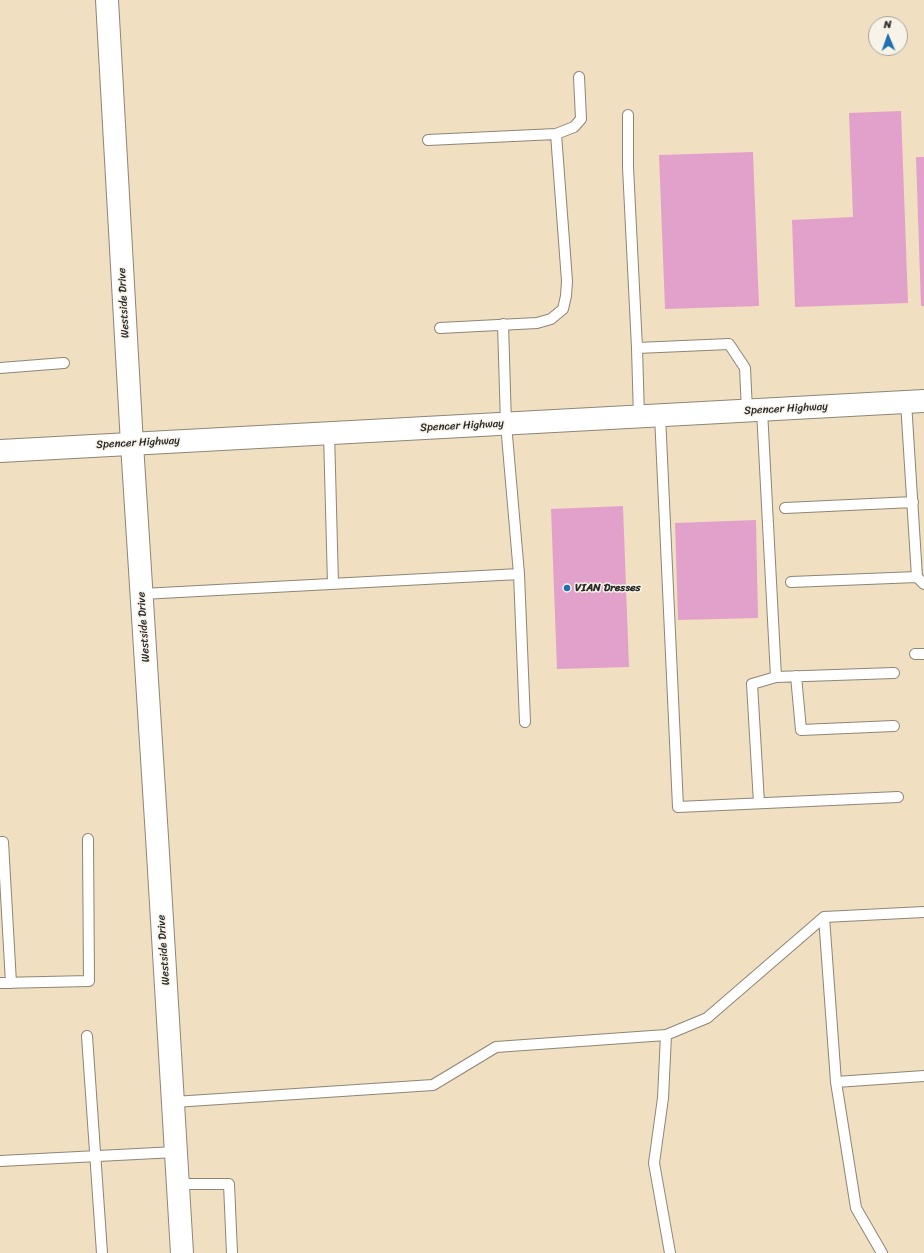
<!DOCTYPE html>
<style>
body{margin:0}
#map{position:relative;width:924px;height:1253px;overflow:hidden;background:#f1dfc1;font-family:Sriracha,sans-serif}
canvas{display:block}
.north{position:absolute;left:868px;top:16px;width:40px;height:40px;box-sizing:border-box;background:#f7f3e8;border:1px solid #a5a39c;border-radius:50%;rotate:358deg;font-size:11px;font-weight:700;line-height:16px;text-align:center;color:#2b2b2b}
.north::after{content:'';display:block;margin:auto;width:14px;height:18px;background:#1f6fb2;clip-path:polygon(50% 0,100% 100%,50% 72%,0 100%)}
</style>
<div id="map">
<canvas width="924" height="1253"></canvas>
<div class="north">N</div>
</div>
<script>
const ctx = document.querySelector('canvas').getContext('2d');
ctx.lineJoin = 'round';
function fillPath(path, color) {
  ctx.fillStyle = color;
  ctx.fill(path, 'evenodd');
}
function poly(rows) {
  const path = new Path2D();
  for (const r of rows) {
    path.moveTo(r[0], r[1]);
    for (let i = 2; i < r.length; i += 2) path.lineTo(r[i], r[i + 1]);
  }
  return path;
}
function strokePath(path, color, width, dash) {
  ctx.strokeStyle = color;
  ctx.lineWidth = width;
  ctx.lineCap = dash ? 'butt' : 'round';
  ctx.setLineDash(dash || []);
  ctx.stroke(path);
}
function drawText(font, color, halo, rows, align = 'center') {
  ctx.font = font + ' Sriracha,sans-serif';
  ctx.lineWidth = 3;
  ctx.setLineDash([]);
  ctx.textBaseline = 'middle';
  ctx.strokeStyle = halo;
  ctx.fillStyle = color;
  for (const [text, x, y, turn = 0] of rows) {
    ctx.save();
    ctx.translate(x, y);
    ctx.rotate((+turn || 0) * Math.PI / 180);
    ctx.textAlign = isNaN(turn) ? turn : align;
    if (halo) ctx.strokeText(text, 0, 0);
    ctx.fillText(text, 0, 0);
    ctx.restore();
  }
}
const building = poly([
 [901,111,908,303,795,307,792,220,853,217,849,113],
 [753,152,759,306,665,309,659,155],
 [916,157,924,157,924,306,921,306],
 [623,506,629,667,557,669,551,509],
 [756,520,758,618,678,620,675,523]
]);
const lane = poly([
 [628,115,628,167,637,348,639,417],
 [428,140,556,134,574,127,581,119,579,77],
 [503,324,506,424,519,574,525,722],
 [440,328,537,323,551,319,563,309,566,296,567,281,556,134],
 [637,348,729,344,745,368,747,411],
 [0,368,64,363],
 [906,402,917,577,924,584],
 [660,415,678,807,898,797],
 [329,433,333,584],
 [785,508,913,502],
 [791,582,917,577],
 [142,594,519,574],
 [915,654,924,654],
 [796,676,801,730,894,726],
 [776,677,894,673],
 [759,803,752,684,776,677,762,410],
 [0,842,3,842,11,983],
 [924,912,824,917,836,1082,924,1076],
 [0,983,89,981,88,839],
 [666,1035,663,1098,654,1163,670,1253],
 [87,1036,102,1253],
 [836,1082,856,1208,882,1253],
 [174,1102,433,1085,496,1047,666,1035,707,1018,824,917],
 [0,1161,176,1152],
 [178,1184,229,1184,232,1253]
]);
const secondary = poly([
 [107,0,132,444,157,837,182,1253]
]);
const primary = poly([
 [0,451,924,401]
]);
const markers = [
 [567,588,4,"#1f6fb2"]
];
const streetNames = [
 ["Westside Drive",124,303,-93],
 ["Spencer Highway",786,409,-3],
 ["Spencer Highway",462,426,-3],
 ["Spencer Highway",138,443,-3],
 ["Westside Drive",144,627,-94],
 ["Westside Drive",164,950,-94]
];
const poiNames = [
 ["VIAN Dresses",575,588]
];
fillPath(building, '#e2a1cb');
strokePath(lane, '#8e8576', 12);
strokePath(secondary, '#8e8576', 24);
strokePath(primary, '#8e8576', 24);
strokePath(lane, '#fff', 10);
strokePath(secondary, '#fff', 22);
strokePath(primary, '#fff', 22);
for (const [x, y, r, color] of markers) {
  const dot = new Path2D();
  dot.arc(x, y, r, 0, 2 * Math.PI);
  ctx.fillStyle = color;
  ctx.fill(dot);
  strokePath(dot, '#f7f3e8', 1.5);
}
drawText('11px', '#2b2b2b', '#f7f3e8', streetNames);
drawText('bold 11px', '#2b2b2b', '#f7f3e8', poiNames, 'left');
</script>
